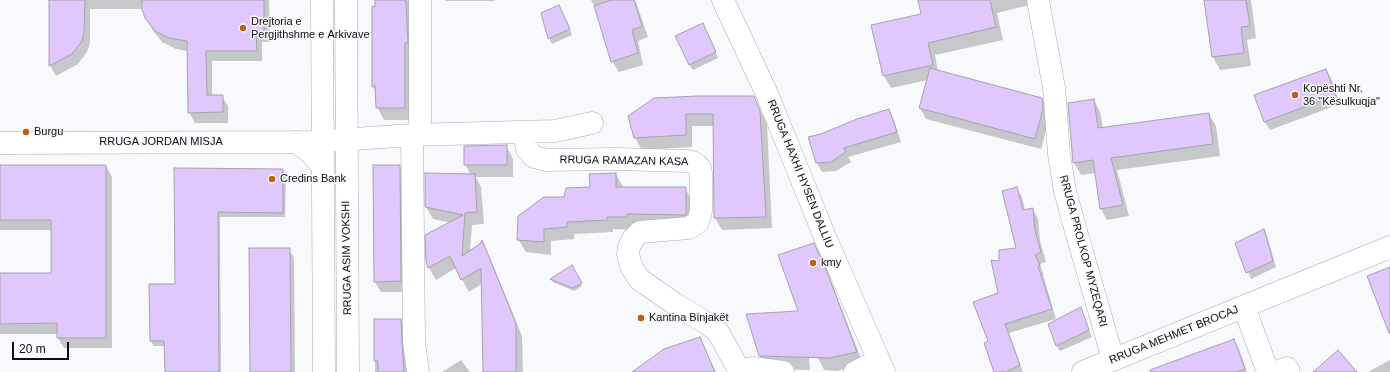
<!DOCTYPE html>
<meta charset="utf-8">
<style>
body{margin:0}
#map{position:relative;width:1390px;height:372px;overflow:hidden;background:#f8f9fd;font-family:Helvetica,sans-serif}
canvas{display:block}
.scale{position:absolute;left:12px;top:342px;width:57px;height:18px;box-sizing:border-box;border:2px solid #0d0e0f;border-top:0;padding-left:5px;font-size:12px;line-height:14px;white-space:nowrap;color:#0d0e0f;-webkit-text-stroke:3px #f8f9fd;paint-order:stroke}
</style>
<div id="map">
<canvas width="1390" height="372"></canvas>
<div class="scale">20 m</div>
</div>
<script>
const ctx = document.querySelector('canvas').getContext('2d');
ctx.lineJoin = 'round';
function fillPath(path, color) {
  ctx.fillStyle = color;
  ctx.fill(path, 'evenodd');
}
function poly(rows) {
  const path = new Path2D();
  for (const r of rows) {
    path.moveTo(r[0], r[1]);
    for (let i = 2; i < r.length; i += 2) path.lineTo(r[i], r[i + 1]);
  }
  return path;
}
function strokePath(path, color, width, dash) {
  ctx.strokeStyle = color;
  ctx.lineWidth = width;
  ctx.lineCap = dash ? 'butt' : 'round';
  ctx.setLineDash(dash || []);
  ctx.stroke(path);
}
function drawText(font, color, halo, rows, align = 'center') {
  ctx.font = font + ' Helvetica,sans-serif';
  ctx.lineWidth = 3;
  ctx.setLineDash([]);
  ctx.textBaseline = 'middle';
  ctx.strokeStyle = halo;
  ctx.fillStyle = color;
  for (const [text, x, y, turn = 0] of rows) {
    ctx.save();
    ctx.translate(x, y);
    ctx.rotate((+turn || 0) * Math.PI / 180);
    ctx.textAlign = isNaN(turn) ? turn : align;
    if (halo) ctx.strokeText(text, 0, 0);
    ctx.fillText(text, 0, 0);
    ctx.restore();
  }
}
const shadow = poly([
 [50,0,269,0,270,42,262,42,262,61,212,61,212,96,222,96,228,106,228,123,195,123,189,112,188,51,176,49,162,42,152,29,143,9,90,9,90,43,87,52,78,64,56,76,50,65],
 [376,0,414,0,412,120,384,120,377,107,376,92,373,87],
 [445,0,495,0,495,1,446,1],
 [591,0,635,0,637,5,648,37,638,41,643,65,619,72,612,61,597,11],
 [919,0,1032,0,1033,4,997,13,1003,40,935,55,938,72,1042,99,1048,110,1049,120,1041,149,926,119,920,108,928,80,891,88,884,76,923,14],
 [1205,0,1251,0,1256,38,1247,40,1251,66,1220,70,1213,57],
 [562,12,572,35,552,44,549,38],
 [706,31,718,58,693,70,689,64],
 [1326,70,1331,78,1340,104,1270,130,1265,122,1255,96],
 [754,97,767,124,772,228,722,230,715,218,714,126,692,126,692,147,642,150,635,138,655,99],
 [1094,100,1100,112,1103,128,1209,114,1216,126,1220,156,1117,170,1129,216,1107,220,1101,209,1095,173,1081,175,1074,163,1069,104],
 [889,110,894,120,901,142,848,157,851,162,836,171,822,172,817,163],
 [506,146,513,159,513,177,476,177,481,187,484,224,472,225,470,252,482,242,488,253,522,336,523,372,484,372,483,283,469,292,456,268,436,280,429,268,427,261,451,223,433,219,426,207,471,175,465,164],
 [0,166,106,166,112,177,112,348,64,348,58,338,58,334,0,334,0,274,52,274,52,230,0,230],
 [399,166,405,177,406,292,381,292,375,282],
 [175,169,283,170,286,175,285,217,220,217,221,372,166,372,165,346,154,346,151,341,176,285],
 [616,174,623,187,685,188,692,201,692,228,634,230,613,229,613,232,574,234,574,239,551,241,551,255,526,252,518,239,565,198,591,188],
 [1016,188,1022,197,1025,210,1032,209,1038,218,1040,241,1046,262,1040,264,1044,275,1043,275,1056,319,1009,333,1023,372,995,372,989,342,999,294,1000,263,1017,249],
 [1264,230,1267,236,1276,267,1251,279,1236,243],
 [814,245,821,257,833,286,863,364,837,371,824,370,807,336,810,370,767,369,760,356,800,312],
 [289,249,294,258,295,372,251,372],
 [572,267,582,286,574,291,553,282,551,280],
 [1080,308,1092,337,1060,351,1057,346],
 [375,320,401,320,408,332,411,372,375,372],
 [699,338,716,372,648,372],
 [1234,340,1239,349,1247,372,1173,372],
 [461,360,470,372,442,372],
 [1390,360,1390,372,1368,372]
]);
const building = poly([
 [49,0,85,0,84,32,82,41,72,54,49,66,49,0],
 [142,0,264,0,264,32,256,32,257,51,206,51,207,95,223,95,223,112,188,113,187,41,169,38,155,31,145,18,142,9,142,0],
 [375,0,405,0,405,2,406,2,408,43,405,43,405,108,376,108,375,86,372,87,372,6,375,7,375,0],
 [611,0,634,0,642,26,632,30,638,53,611,62,594,6,611,0],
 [918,0,990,0,996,27,928,43,933,65,883,76,871,25,921,14,918,0],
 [1204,0,1246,0,1250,26,1241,27,1244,53,1212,57,1204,0],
 [559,5,570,29,548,39,541,13,559,5],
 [703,23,716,52,689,65,675,36,703,23],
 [930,68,1042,98,1043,109,1035,139,919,108,930,68],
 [1326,69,1336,95,1264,122,1254,95,1326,69],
 [698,96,754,96,760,111,766,217,714,218,713,114,686,114,686,135,634,138,628,116,654,98,698,96],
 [1094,99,1098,128,1209,113,1213,144,1111,158,1123,205,1100,209,1093,160,1073,163,1068,103,1094,99],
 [889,109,897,132,844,148,846,152,831,162,816,163,808,137,821,134,857,119,889,109],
 [507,145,507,165,464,165,464,146,507,145],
 [0,165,106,165,106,338,57,338,57,323,0,324,0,273,51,273,51,220,0,220,0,165],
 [373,165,400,165,401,281,374,282,373,165],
 [174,168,283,169,283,213,218,212,219,372,165,372,164,341,150,341,149,284,175,284,174,168],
 [425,173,475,174,477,212,465,213,462,256,481,243,482,240,516,323,516,372,483,372,481,268,461,280,450,256,428,268,426,261,425,235,463,215,425,207,425,173],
 [616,173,616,187,686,187,686,215,627,214,627,217,607,217,607,220,567,222,567,227,544,229,544,242,517,240,518,216,544,197,564,197,566,188,590,187,589,174,616,173],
 [1017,187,1023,210,1033,208,1035,230,1041,252,1035,255,1040,265,1038,266,1052,309,1005,324,1020,365,1006,372,994,372,984,343,988,341,973,302,998,293,991,260,999,261,999,250,1016,248,1002,191,1017,187],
 [1264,229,1273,261,1246,273,1235,243,1264,229],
 [814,243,827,272,857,352,829,358,759,356,746,314,798,311,778,255,814,243],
 [249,248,290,248,291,372,250,372,249,248],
 [572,265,582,283,572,288,550,279,572,265],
 [1390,267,1390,333,1389,333,1367,276,1390,267],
 [1081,307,1089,330,1056,346,1048,324,1081,307],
 [374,319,401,319,402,342,404,372,378,372,378,361,374,361,374,319],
 [700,337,715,372,632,372,664,349,700,337],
 [1234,339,1245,369,1237,372,1150,372,1150,370,1234,339],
 [1338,350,1357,372,1313,372,1338,350]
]);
const minor = poly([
 [420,0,420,134],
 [723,0,767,94,825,237,884,372],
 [1038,0,1054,88,1059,154,1065,191,1076,231,1113,359],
 [524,133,527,149,534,157,547,160,616,159,687,161,692,162,697,165,700,168,701,173,701,211,698,222,689,228,640,232,633,239,629,247,628,254,631,266,639,279,675,304,708,324,718,332,739,370,752,368,783,372],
 [412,135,414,342,418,372],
 [0,143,310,142,412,135,555,131,592,123],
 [1244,307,1268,372],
 [855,372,879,360],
 [1083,372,1390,247],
 [1276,372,1287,368,1289,372]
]);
const major = poly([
 [322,0,324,372],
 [346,0,348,372],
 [296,142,310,152,323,167]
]);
const markers = [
 [243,28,4,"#bd6012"],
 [1295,95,4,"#bd6012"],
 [26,132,4,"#bd6012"],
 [272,179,4,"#bd6012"],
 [813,263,4,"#bd6012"],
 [641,318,4,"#bd6012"]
];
const poiNames = [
 ["Drejtoria e",251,22],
 ["Pergjithshme e Arkivave",251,35],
 ["Kopështi Nr.",1303,89],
 ["36 \"Kësulkuqja\"",1303,102],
 ["Burgu",34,132],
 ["Credins Bank",280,179],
 ["kmy",821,263],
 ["Kantina Binjakët",649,318]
];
const streetNames = [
 ["RRUGA JORDAN MISJA",161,142],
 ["RRUGA RAMAZAN KASA",624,161,1],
 ["RRUGA HAXHI HYSEN DALLIU",800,174,68],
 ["RRUGA PROLKOP MYZEQARI",1083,251,75],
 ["RRUGA ASIM VOKSHI",347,258,-91],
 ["RRUGA MEHMET BROCAJ",1174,335,-22]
];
fillPath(shadow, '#0003');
fillPath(building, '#e0c7fd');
strokePath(building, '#a5a3a7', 1);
strokePath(minor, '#a8aaad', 23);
strokePath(major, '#a8aaad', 23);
strokePath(minor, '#fff', 22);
strokePath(major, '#fff', 22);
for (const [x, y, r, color] of markers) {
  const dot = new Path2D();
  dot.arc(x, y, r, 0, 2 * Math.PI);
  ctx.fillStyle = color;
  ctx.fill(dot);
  strokePath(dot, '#f8f9fd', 1.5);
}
drawText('11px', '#0d0e0f', '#f8f9fd', poiNames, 'left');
drawText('11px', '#0d0e0f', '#f8f9fd', streetNames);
</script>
